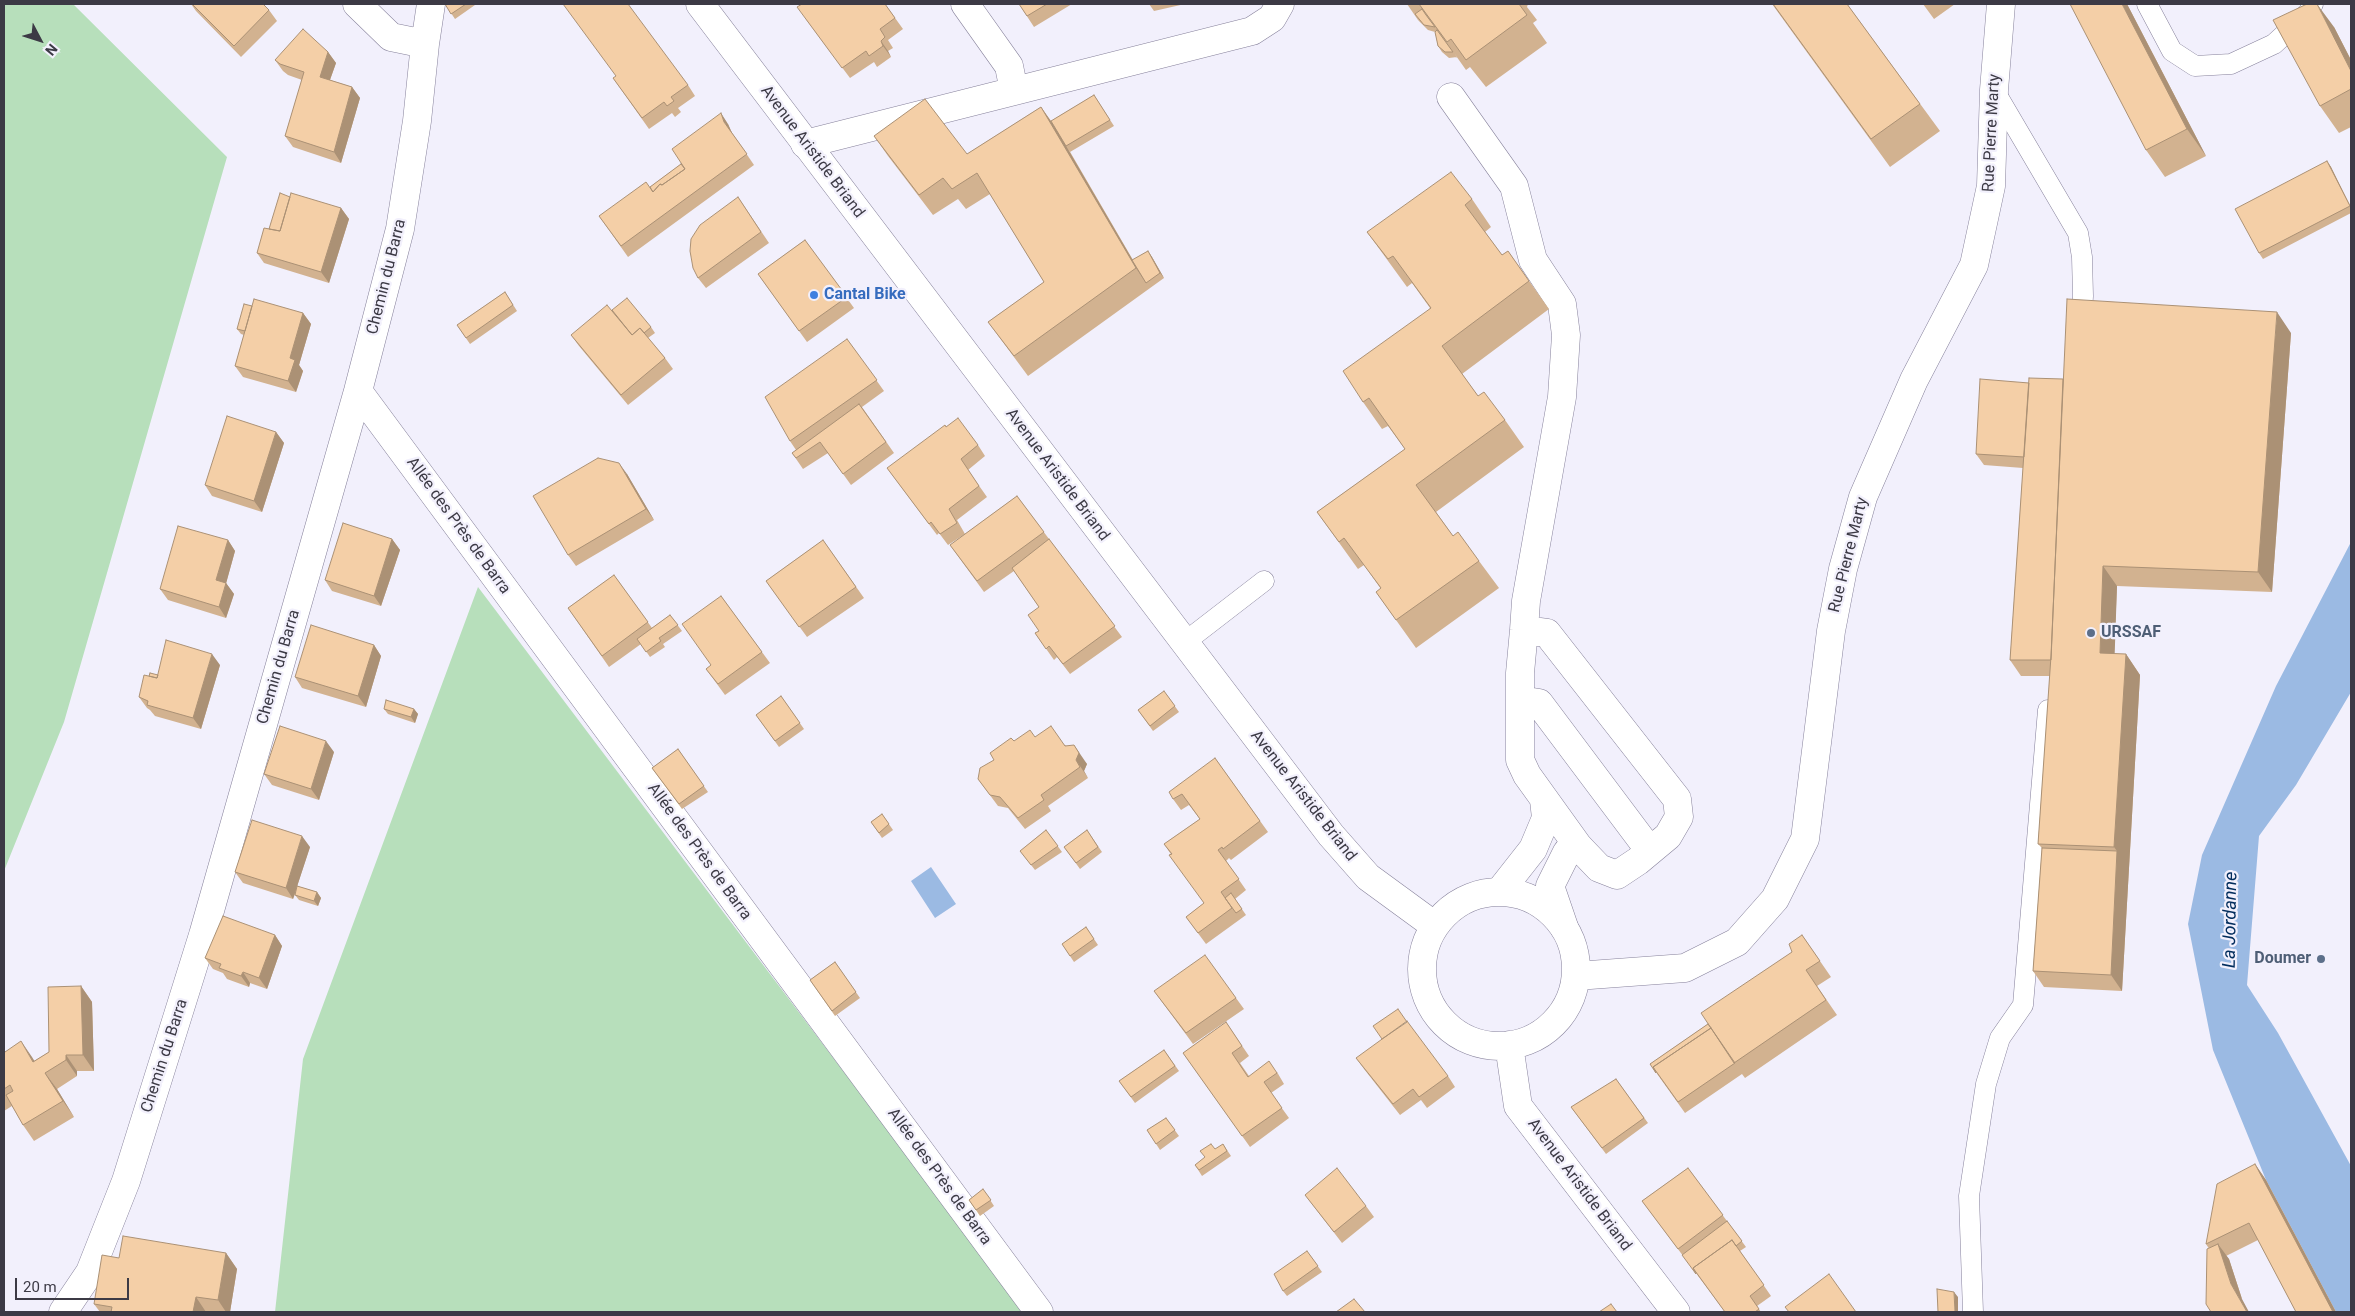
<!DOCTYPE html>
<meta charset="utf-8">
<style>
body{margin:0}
#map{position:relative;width:2355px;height:1316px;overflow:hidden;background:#f2f0fc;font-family:Roboto,sans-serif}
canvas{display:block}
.frame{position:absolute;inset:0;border:5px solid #3c3a45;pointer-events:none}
.north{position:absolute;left:15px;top:15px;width:50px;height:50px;-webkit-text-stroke:4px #f2f0fc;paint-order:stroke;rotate:130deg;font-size:14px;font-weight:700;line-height:20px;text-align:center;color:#3c3a45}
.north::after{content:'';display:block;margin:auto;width:18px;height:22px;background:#3c3a45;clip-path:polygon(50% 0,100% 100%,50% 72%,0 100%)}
.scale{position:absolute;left:15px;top:1278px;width:114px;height:22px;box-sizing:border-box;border:2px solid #3c3a45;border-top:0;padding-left:6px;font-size:15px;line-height:18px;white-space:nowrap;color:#3c3a45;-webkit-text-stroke:4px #f2f0fc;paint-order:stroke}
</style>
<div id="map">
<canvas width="2355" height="1316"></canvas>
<div class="frame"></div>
<div class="north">N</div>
<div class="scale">20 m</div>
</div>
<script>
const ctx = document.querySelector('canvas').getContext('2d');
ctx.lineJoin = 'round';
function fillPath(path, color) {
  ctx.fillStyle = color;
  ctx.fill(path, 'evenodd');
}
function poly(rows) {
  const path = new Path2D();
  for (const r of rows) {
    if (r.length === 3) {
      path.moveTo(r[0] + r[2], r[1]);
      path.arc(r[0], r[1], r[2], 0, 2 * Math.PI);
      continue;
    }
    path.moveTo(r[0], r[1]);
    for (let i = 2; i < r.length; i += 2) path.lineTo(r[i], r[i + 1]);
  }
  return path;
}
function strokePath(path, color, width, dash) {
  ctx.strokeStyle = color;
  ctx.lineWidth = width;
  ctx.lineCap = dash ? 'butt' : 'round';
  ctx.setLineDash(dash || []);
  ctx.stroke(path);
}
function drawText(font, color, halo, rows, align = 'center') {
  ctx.font = font + ' Roboto,sans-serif';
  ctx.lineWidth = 4.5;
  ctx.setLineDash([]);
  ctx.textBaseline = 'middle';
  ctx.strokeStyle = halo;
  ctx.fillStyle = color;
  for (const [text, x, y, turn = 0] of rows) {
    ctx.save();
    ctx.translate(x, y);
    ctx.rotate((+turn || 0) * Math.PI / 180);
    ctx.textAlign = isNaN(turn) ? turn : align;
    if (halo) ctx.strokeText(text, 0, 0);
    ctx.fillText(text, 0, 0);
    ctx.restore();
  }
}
const green = poly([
 [4,4,73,4,227,157,64,722,4,871],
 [478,587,1025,1312,275,1312,303,1059]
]);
const water = poly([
 [2351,542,2351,692,2296,785,2259,836,2247,985,2278,1033,2351,1166,2351,1312,2336,1312,2266,1180,2213,1050,2188,924,2202,855,2276,686],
 [931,867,956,904,935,918,911,881]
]);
const service = poly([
 [2147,4,2172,51,2195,66,2231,64,2274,44,2308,13,2313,4],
 [1994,90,2078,233,2082,257,2083,296,2081,327],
 [1185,642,1264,581],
 [1973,1312,1969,1196,1986,1084,2000,1038,2023,1005,2048,710]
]);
const minor = poly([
 [357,4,391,37,425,44],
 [965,4,1009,66,1014,91],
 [1451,97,1514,186,1533,260,1562,304,1566,335,1562,397,1526,601,1524,630,1520,673,1520,760,1527,775,1578,846,1599,868,1617,875,1638,861,1668,836,1679,817,1677,799,1547,633,1524,630],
 [805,144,1252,31,1272,18,1280,4],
 [358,391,1039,1312],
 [1520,700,1539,703,1650,851],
 [1500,891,1533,849,1546,818,1544,800],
 [1564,927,1550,886,1567,852,1578,846],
 [63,1312,90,1272,126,1181,203,935,358,391,400,229,417,121,425,44,431,4]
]);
const secondary = poly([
 [700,4,1331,835,1368,877,1435,926],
 [1499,969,77],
 [1576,976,1685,968,1737,942,1775,899,1805,839,1831,631,1843,569,1863,497,1914,380,1974,265,1991,186,1994,90,2001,4],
 [1509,1045,1518,1106,1676,1312]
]);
const wall = poly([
 [191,4,269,10,277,21,241,57,196,11],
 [445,4,474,4,475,5,455,19],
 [885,4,903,29,888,40,893,48,888,51,891,57,877,67,874,62,850,78,805,18],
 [1019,4,1072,4,1034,27],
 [1149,4,1185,4,1154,11],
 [1407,4,1528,4,1527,7,1537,20,1533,23,1547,43,1486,87,1470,67,1466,70,1454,53,1457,57,1449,58,1442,52,1438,46,1435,32,1428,30,1418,20],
 [1772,4,1847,4,1940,131,1890,167],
 [1923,4,1955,4,1934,19],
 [2127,4,2206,156,2165,177,2146,150],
 [2334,27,2351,60,2351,127,2339,133,2320,106],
 [328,52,336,63,330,80,352,87,360,98,341,163,293,147,285,136,302,80,288,75,283,71,275,60],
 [613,78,688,85,695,96,678,108,681,112,675,117,672,113,649,129],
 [1094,95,1114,126,1070,152,1069,150,1133,260,1148,251,1152,257,1164,278,1028,376,988,322,1044,282,990,194,966,209,958,199,933,215,888,156,874,136,967,154,1041,107,1051,121],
 [728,124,732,133,754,165,628,257,599,216,650,187,681,164],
 [2327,161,2331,167,2351,207,2351,213,2263,259,2259,253],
 [290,197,341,208,349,219,329,283,264,263,257,253,269,229],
 [738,197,769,243,706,288,698,278],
 [1472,199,1491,227,1485,232,1502,255,1508,251,1549,309,1462,374,1478,396,1505,420,1524,447,1436,512,1453,536,1479,561,1499,588,1416,648,1376,592,1381,589,1364,565,1358,569,1317,512,1405,449,1388,426,1382,429,1363,402,1430,308,1412,283,1407,287,1367,232],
 [805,240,854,308,807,342,758,274],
 [505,292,517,311,470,344,457,325],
 [252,306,303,313,311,324,299,365,303,371,296,392,243,377,235,366,244,335,241,334,237,329],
 [612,310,651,327,655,333,648,338,665,358,673,369,628,405,579,346,571,335],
 [2291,333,2272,592,2117,586,2114,654,2126,654,2140,675,2122,991,2044,987,2033,971,2042,848,2038,844,2050,676,2021,676,2010,660,2023,468,1984,465,1976,454,2029,383,2063,379],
 [847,339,884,391,862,407,894,453,851,485,828,453,803,469,792,453,796,450,790,441],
 [276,432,284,443,262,512,212,496,205,485],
 [978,445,985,456,968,470,987,497,957,520,965,534,948,545,939,533,937,535,887,468],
 [627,474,654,520,576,566,568,555],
 [1017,496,1049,539,1122,637,1070,674,1057,657,1054,660,1035,633,1039,631,1039,607,1014,571,984,592,950,545],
 [392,539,400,550,381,606,332,591,325,580],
 [228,540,235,551,226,583,234,594,226,618,168,600,160,589],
 [823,540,864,598,807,637,766,581],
 [614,575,652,628,670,615,682,631,663,644,665,647,650,657,641,644,609,667,568,608],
 [721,596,770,663,725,695,706,669,711,665],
 [374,645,381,656,366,707,302,688,295,677],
 [220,665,201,729,155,716,150,710,147,708,139,697,149,676],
 [1164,691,1179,712,1153,731,1138,710],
 [781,696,804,729,779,747,756,715],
 [384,709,414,709,418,714,415,723,388,714],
 [1036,737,1065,745,1087,764,1084,771,1088,778,1048,806,1051,811,1025,829,1008,808,998,806,978,779,994,760,1014,741],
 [678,749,708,792,682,809,652,768],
 [334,752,319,800,272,785,264,774],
 [1215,758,1268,832,1231,860,1229,858,1226,861,1246,890,1235,899,1246,915,1206,944,1186,917,1204,903,1164,844,1200,819,1189,805,1181,810,1173,799],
 [882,814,893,830,882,838,871,822],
 [1046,830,1062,852,1035,870,1020,851],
 [1087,830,1102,852,1080,869,1064,847],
 [310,847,297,886,317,892,321,898,318,906,299,900,295,895,296,892,293,899,243,883,235,872],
 [1086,927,1098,945,1074,962,1062,944],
 [275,935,282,946,267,989,250,983,249,987,227,979,223,973,213,969,205,958],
 [1802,935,1831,977,1817,986,1837,1015,1745,1078,1742,1074,1685,1113,1650,1064,1708,1024,1792,952],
 [835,962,860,998,835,1016,810,980],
 [81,986,92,1002,94,1071,77,1071,77,1076,57,1089,74,1117,34,1141,23,1125,12,1106,4,1111,4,1050,5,1052,34,1061,49,1052],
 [1154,991,1236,998,1244,1009,1193,1044],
 [1226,1022,1249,1056,1240,1063,1249,1076,1277,1072,1284,1084,1271,1093,1289,1118,1250,1147,1183,1053],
 [1164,1050,1179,1071,1135,1103,1119,1081],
 [1356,1058,1448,1076,1455,1087,1427,1108,1421,1100,1400,1115,1364,1069],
 [1616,1079,1648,1123,1606,1154,1571,1107],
 [1166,1118,1179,1136,1160,1150,1147,1130],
 [1223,1144,1231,1156,1202,1176,1195,1165],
 [2255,1164,2266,1180,2336,1312,2296,1312,2258,1240,2226,1256,2229,1259,2242,1299,2206,1244],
 [1688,1168,1746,1247,1740,1251,1771,1296,1757,1306,1761,1312,1725,1312,1642,1201],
 [983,1189,994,1206,980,1216,969,1200],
 [1305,1195,1366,1206,1374,1217,1342,1243],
 [1307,1251,1322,1272,1287,1296,1283,1291],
 [226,1253,237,1269,230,1312,100,1312,94,1304,119,1258]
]);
const shadedWall = poly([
 [2122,4,2127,4,2206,156,2187,129],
 [2317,4,2334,27,2351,60,2351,71],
 [881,41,888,51,891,57,883,46],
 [328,52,336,63,327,88,320,77],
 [352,87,360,98,341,163,334,152],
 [1041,107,1055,127,1146,283,1136,268],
 [721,113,728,124,732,133,754,165,724,122],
 [2327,161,2331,167,2351,208,2350,206],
 [341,208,349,219,329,283,321,272],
 [1148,251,1152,257,1164,278,1160,273],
 [2277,312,2291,333,2272,592,2258,572],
 [303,313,311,324,299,365,303,371,296,392,288,381,290,358],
 [276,432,284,443,262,512,254,501],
 [619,463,627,474,654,520,646,509],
 [392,539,400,550,381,606,374,596],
 [228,540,235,551,224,591,216,580],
 [2103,566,2117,586,2114,673,2100,653],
 [226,583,234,594,226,618,219,607],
 [374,645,381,656,366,707,358,696],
 [212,654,220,665,201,729,193,718],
 [2126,654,2140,675,2122,991,2111,975,2117,851,2114,847],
 [414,709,418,714,415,723,411,717],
 [326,741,334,752,319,800,311,789],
 [1074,745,1087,764,1084,771,1088,778,1076,760],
 [302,836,310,847,293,899,286,888],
 [317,892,321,898,318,906,314,901],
 [275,935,282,946,267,989,259,978],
 [243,972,250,983,249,987,241,976],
 [81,986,92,1002,94,1071,83,1055],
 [21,1041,32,1057,45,1078,33,1062],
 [66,1055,77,1071,77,1076,66,1060],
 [45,1073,57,1089,74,1117,63,1101],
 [2255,1164,2266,1180,2336,1312,2333,1312],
 [2218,1244,2229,1259,2242,1299,2249,1312,2247,1312,2231,1284],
 [226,1253,237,1269,230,1312,226,1312,218,1300],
 [1954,1292,1958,1297,1958,1312,1955,1312],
 [196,1297,206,1312,193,1312]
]);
const building = poly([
 [192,4,263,4,269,10,234,46,192,4],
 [445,4,466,4,451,14,445,4],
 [563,4,628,4,688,85,671,97,674,101,667,106,664,102,642,118,613,78,616,76,563,4],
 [802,4,885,4,895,18,880,29,885,37,881,41,883,46,869,56,866,51,842,68,797,7,802,4],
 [1019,4,1047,4,1027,16,1019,4],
 [1419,4,1519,4,1527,15,1466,60,1451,39,1447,42,1419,4],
 [1773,4,1847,4,1920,104,1871,139,1773,4],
 [2070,4,2122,4,2187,129,2146,150,2070,4],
 [2307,4,2317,4,2351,71,2351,89,2320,106,2273,20,2307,4],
 [1422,9,1426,15,1435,27,1424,25,1415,14,1422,9],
 [303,29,328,52,320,77,352,87,334,152,285,136,304,72,280,64,275,60,303,29],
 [1437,30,1453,52,1445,52,1438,46,1435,32,1437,30],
 [1094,95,1110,120,1066,146,1051,121,1094,95],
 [925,99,967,154,1041,107,1136,268,1014,356,988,322,1044,282,977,173,952,189,943,178,919,195,874,136,925,99],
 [721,113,724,122,747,154,621,246,599,216,646,182,653,192,660,184,662,185,685,169,672,149,721,113],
 [2327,161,2350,206,2259,253,2235,209,2327,161],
 [681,164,685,169,662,185,660,184,653,192,650,187,681,164],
 [1451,172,1472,199,1465,205,1502,255,1508,251,1529,281,1442,346,1478,396,1484,392,1505,420,1416,485,1453,536,1458,532,1479,561,1396,620,1376,592,1381,588,1344,538,1339,542,1317,512,1405,449,1369,398,1363,402,1343,371,1431,308,1393,256,1388,259,1367,232,1451,172],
 [280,193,290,197,280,231,269,229,280,193],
 [291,193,341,208,321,272,257,253,264,228,280,231,291,193],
 [738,197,761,232,698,278,693,268,690,251,691,239,700,225,738,197],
 [805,240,847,297,799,331,758,274,805,240],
 [1148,251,1160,273,1146,283,1132,260,1148,251],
 [505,292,513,305,466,338,457,325,505,292],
 [627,298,651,327,644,333,640,328,632,335,612,310,627,298],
 [254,299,303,313,290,358,295,360,288,381,235,366,254,299],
 [2067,299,2277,312,2258,572,2103,566,2100,653,2126,654,2114,847,2038,844,2051,656,2067,299],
 [244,304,252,306,245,331,237,329,244,304],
 [607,305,632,335,640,328,665,358,621,395,571,335,607,305],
 [847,339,877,380,790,441,765,397,847,339],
 [2029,378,2063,379,2051,660,2010,660,2029,378],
 [1980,379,2029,383,2024,457,1976,454,1980,379],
 [859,404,886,442,843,474,820,442,796,458,792,453,859,404],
 [227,416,276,432,254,501,205,485,227,416],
 [958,418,978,445,961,459,979,486,949,509,957,523,940,534,931,522,929,524,887,468,945,425,946,427,958,418],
 [598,458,619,463,646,509,568,555,533,496,598,458],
 [1017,496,1044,532,977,581,950,545,1017,496],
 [343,523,392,539,374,596,325,580,343,523],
 [178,526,228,540,216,580,226,583,219,607,160,589,178,526],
 [1049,539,1115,626,1063,664,1049,646,1046,649,1035,633,1039,631,1028,615,1039,607,1012,568,1049,539],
 [823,540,856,587,799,627,766,581,823,540],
 [614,575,648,622,602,656,568,608,614,575],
 [721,596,762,652,718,684,706,669,711,665,682,624,721,596],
 [670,615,678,625,659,638,661,641,646,652,637,639,670,615],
 [311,625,374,645,358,696,295,677,311,625],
 [166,640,212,654,193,718,147,705,148,701,139,697,144,675,157,678,166,640],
 [150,673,158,675,157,678,149,676,150,673],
 [1164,691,1175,706,1150,726,1138,710,1164,691],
 [781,696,800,723,775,741,756,715,781,696],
 [386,700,414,709,411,717,384,709,386,700],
 [280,726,326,741,311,789,264,774,280,726],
 [1051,726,1065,746,1074,745,1079,753,1076,760,1080,767,1041,795,1044,800,1018,818,1000,797,990,795,978,779,980,768,994,760,990,753,1011,738,1014,741,1030,730,1035,737,1051,726],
 [678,749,704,786,679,804,652,768,678,749],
 [1215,758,1260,821,1223,849,1222,847,1218,850,1239,879,1221,892,1232,908,1198,933,1186,917,1204,903,1169,855,1172,854,1164,844,1200,819,1182,794,1173,799,1169,792,1215,758],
 [882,814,889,824,879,833,871,822,882,814],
 [252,820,302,836,286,888,235,872,252,820],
 [1046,830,1058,846,1031,865,1020,851,1046,830],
 [1087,830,1098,847,1076,863,1064,847,1087,830],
 [2042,848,2117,851,2111,975,2033,971,2042,848],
 [297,886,317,892,314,901,295,895,297,886],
 [1231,893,1242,909,1236,913,1225,898,1231,893],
 [223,916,275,935,259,978,243,972,241,976,219,968,221,964,205,958,223,916],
 [1086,927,1094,939,1070,956,1062,944,1086,927],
 [1802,935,1820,961,1806,970,1826,1000,1734,1063,1701,1013,1792,952,1789,944,1802,935],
 [1205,955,1236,998,1186,1033,1154,991,1205,955],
 [835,962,856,992,832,1011,810,980,835,962],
 [81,986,83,1055,66,1055,66,1060,45,1073,63,1101,23,1125,6,1095,13,1091,10,1085,4,1089,4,1050,5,1052,21,1041,33,1062,49,1052,48,987,81,986],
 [1398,1009,1407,1022,1382,1039,1373,1026,1398,1009],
 [1407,1021,1448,1076,1419,1097,1413,1089,1393,1104,1356,1058,1407,1021],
 [1226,1022,1242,1046,1232,1053,1248,1077,1269,1061,1277,1073,1264,1082,1282,1108,1242,1136,1183,1053,1226,1022],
 [1708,1024,1711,1028,1653,1067,1656,1073,1650,1064,1708,1024],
 [1711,1028,1735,1063,1678,1102,1653,1067,1711,1028],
 [1164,1050,1175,1066,1131,1097,1119,1081,1164,1050],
 [1616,1079,1644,1118,1602,1148,1571,1107,1616,1079],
 [1166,1118,1175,1130,1156,1144,1147,1130,1166,1118],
 [1211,1144,1215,1149,1223,1144,1227,1151,1199,1170,1195,1165,1205,1157,1200,1151,1211,1144],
 [2255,1164,2333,1312,2296,1312,2249,1223,2206,1244,2217,1184,2255,1164],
 [1337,1168,1366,1206,1334,1232,1305,1195,1337,1168],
 [1688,1168,1723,1215,1678,1249,1642,1201,1688,1168],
 [983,1189,991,1200,976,1210,969,1200,983,1189],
 [1727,1221,1742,1241,1736,1246,1732,1240,1693,1268,1696,1274,1682,1255,1727,1221],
 [123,1236,226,1253,218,1300,196,1297,193,1312,111,1312,112,1307,94,1304,102,1255,119,1258,123,1236],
 [1732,1240,1764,1285,1750,1296,1759,1309,1755,1312,1725,1312,1693,1268,1732,1240],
 [2218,1244,2231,1284,2247,1312,2211,1312,2206,1304,2207,1249,2218,1244],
 [1307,1251,1318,1266,1283,1291,1274,1274,1307,1251],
 [1829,1274,1856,1312,1789,1312,1785,1307,1829,1274],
 [1937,1289,1954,1292,1955,1312,1938,1312,1937,1289],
 [1354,1299,1365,1312,1336,1312,1354,1299],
 [1611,1304,1617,1312,1599,1312,1611,1304]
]);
const markers = [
 [814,295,5,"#3f7fe0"],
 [2091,633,5,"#5c6f8a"],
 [2321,959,5,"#5c6f8a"]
];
const streetNames = [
 ["Rue Pierre Marty",1992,133,-87],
 ["Avenue Aristide Briand",812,152,53],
 ["Chemin du Barra",387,277,-76],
 ["Avenue Aristide Briand",1057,475,53],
 ["Allée des Près de Barra",458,526,54],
 ["Rue Pierre Marty",1849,555,-76],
 ["Chemin du Barra",279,667,-74],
 ["Avenue Aristide Briand",1303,796,52],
 ["Allée des Près de Barra",699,852,54],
 ["Chemin du Barra",165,1056,-72],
 ["Allée des Près de Barra",939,1177,54],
 ["Avenue Aristide Briand",1579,1185,53]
];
const shopNames = [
 ["Cantal Bike",824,295]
];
const serviceNames = [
 ["URSSAF",2101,633],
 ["Doumer",2311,959,"right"]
];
const waterNames = [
 ["La Jordanne",2231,920,-89]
];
fillPath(green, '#b7dfbb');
fillPath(water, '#9bbae3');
strokePath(service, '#86819b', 21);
strokePath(minor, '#86819b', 29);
strokePath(secondary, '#86819b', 29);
strokePath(service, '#fff', 20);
strokePath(minor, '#fff', 28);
strokePath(secondary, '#fff', 28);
fillPath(wall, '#d2b290');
fillPath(shadedWall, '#ab9175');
fillPath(building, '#f4cfa7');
strokePath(building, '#ab9175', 1);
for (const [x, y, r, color] of markers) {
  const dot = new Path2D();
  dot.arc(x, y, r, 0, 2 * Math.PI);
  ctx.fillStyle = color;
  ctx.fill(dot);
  strokePath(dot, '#f2f0fc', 2);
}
drawText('16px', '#3c3a45', '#f2f0fc', streetNames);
drawText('bold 16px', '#366cbe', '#f2f0fc', shopNames, 'left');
drawText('bold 16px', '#4e5e75', '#f2f0fc', serviceNames, 'left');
drawText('italic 18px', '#022d5d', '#f2f0fc', waterNames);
</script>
